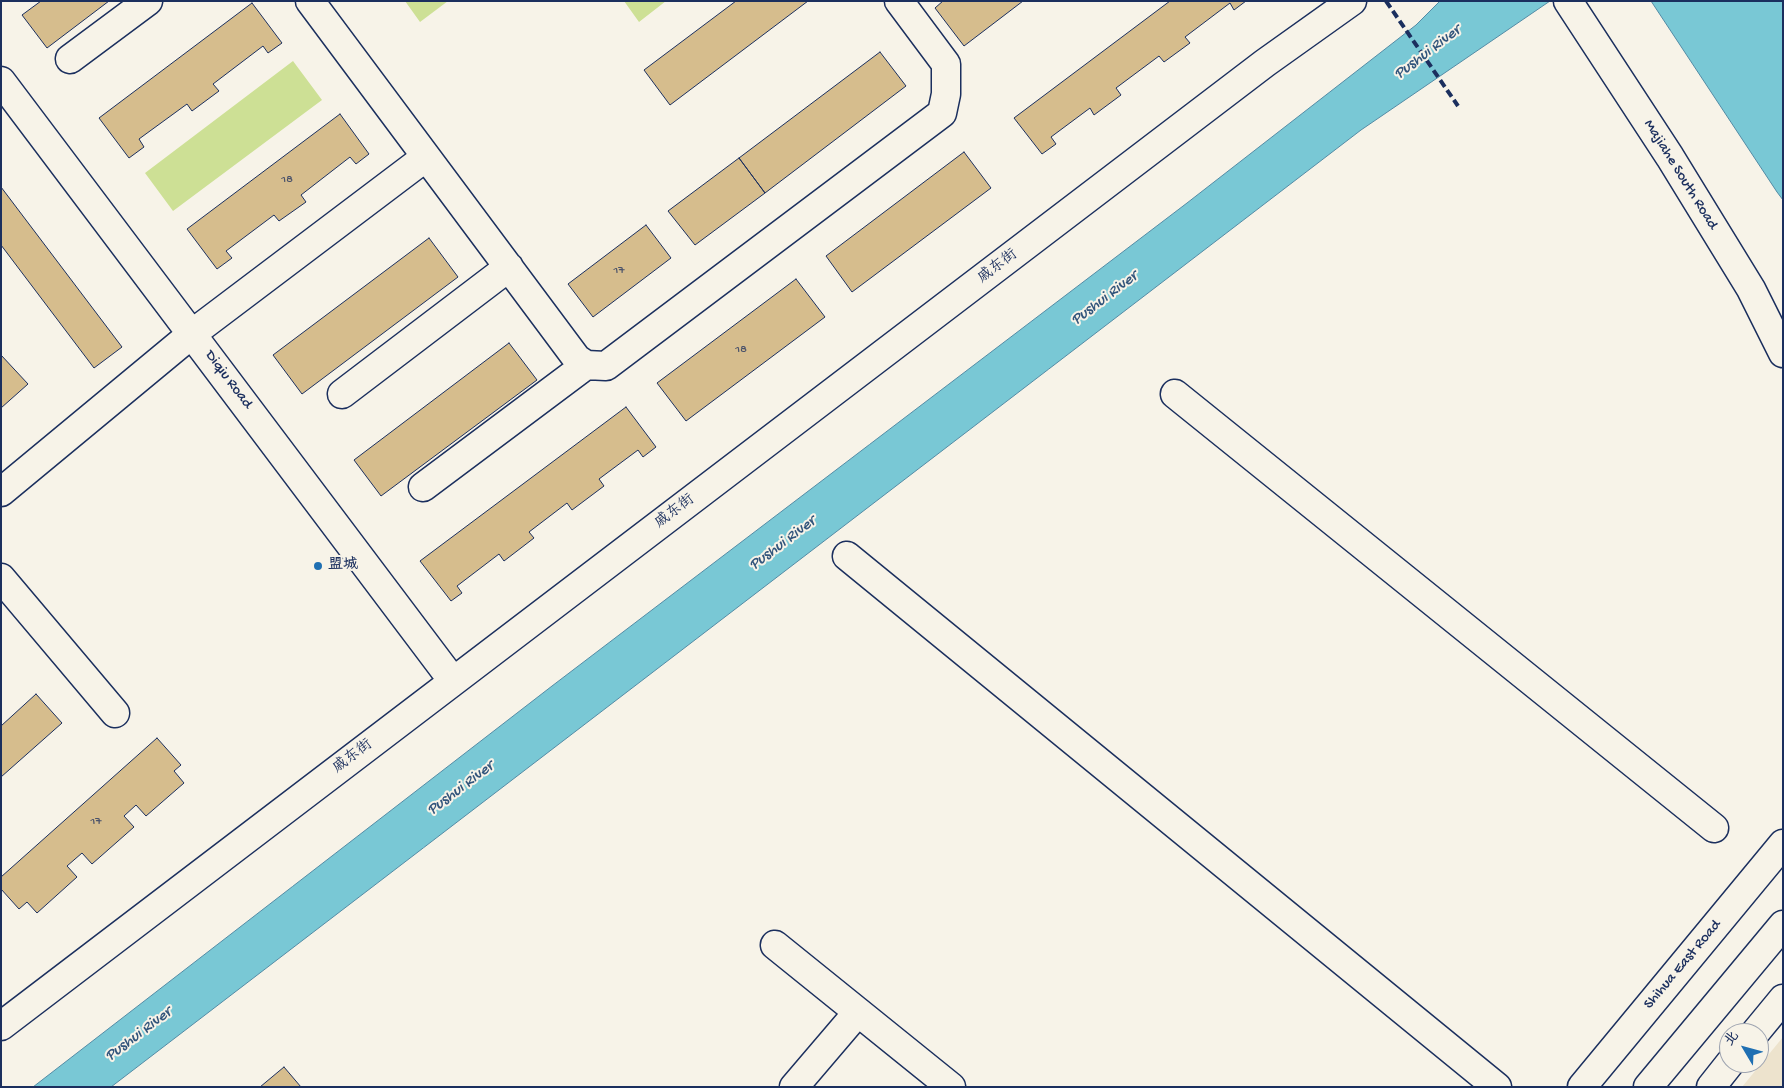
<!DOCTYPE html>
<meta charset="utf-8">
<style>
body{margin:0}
#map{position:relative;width:1784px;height:1088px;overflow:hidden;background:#f7f3e8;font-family:"Gochi Hand","LXGW WenKai TC",sans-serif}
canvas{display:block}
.frame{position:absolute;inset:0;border:2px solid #1b2f5e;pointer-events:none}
.north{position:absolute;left:1719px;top:1023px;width:50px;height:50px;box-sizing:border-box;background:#f7f3e8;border:1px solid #9fa5b1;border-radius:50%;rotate:307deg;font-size:14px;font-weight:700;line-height:20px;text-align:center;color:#1b2f5e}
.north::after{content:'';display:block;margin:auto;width:18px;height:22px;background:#1f6fb2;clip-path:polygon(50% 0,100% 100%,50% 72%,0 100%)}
</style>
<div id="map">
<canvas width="1784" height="1088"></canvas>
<div class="frame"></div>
<div class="north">北</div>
</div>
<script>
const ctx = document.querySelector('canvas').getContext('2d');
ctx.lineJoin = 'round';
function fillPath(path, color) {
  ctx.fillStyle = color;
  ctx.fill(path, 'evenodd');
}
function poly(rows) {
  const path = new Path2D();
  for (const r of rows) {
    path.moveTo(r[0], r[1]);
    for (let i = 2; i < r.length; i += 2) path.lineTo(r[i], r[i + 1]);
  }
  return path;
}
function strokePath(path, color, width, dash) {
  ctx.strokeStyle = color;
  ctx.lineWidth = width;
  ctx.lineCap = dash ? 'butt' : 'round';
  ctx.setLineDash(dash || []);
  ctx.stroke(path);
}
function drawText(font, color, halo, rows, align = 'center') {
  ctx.font = font + ' "Gochi Hand","LXGW WenKai TC",sans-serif';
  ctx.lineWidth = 4;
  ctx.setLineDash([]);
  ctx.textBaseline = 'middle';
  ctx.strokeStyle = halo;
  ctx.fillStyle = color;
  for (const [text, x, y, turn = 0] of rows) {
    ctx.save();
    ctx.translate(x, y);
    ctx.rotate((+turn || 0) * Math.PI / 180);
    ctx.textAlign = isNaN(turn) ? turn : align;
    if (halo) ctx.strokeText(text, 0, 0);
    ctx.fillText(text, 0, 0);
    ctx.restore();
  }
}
const built = poly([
 [1783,1037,1783,1087,1742,1087]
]);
const green = poly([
 [405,1,448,1,420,22],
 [624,1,666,1,639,22],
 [293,61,322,100,173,211,145,173]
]);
const water = poly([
 [1440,1,1550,1,1361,130,111,1087,33,1087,552,686,1187,203,1416,25,1440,1],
 [1651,1,1783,1,1783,200,1777,192,1651,1]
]);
const building = poly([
 [41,1,109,1,47,48,22,15,41,1],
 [736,1,808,1,670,105,644,70,736,1],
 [943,1,1023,1,964,46,935,8,943,1],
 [1170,1,1246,1,1234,10,1230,3,1185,37,1190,43,1164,62,1159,56,1116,88,1121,95,1094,115,1090,108,1051,137,1056,144,1042,154,1014,118,1170,1],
 [252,3,282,43,268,53,263,46,213,84,219,91,192,111,187,104,139,139,144,147,129,158,99,118,252,3],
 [880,52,906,86,765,193,739,158,880,52],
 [340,114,369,154,356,164,350,157,301,195,306,202,279,221,274,215,226,251,232,258,217,269,187,229,340,114],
 [964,152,991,188,852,292,826,256,964,152],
 [739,158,765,193,695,245,668,211,739,158],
 [1,187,122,347,94,368,1,245,1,187],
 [646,225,671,258,593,317,568,284,646,225],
 [429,238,458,277,302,394,273,355,429,238],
 [796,279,825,317,686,421,657,383,796,279],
 [509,343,537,380,381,496,354,460,509,343],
 [1,355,28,384,1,408,1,355],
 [626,407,656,447,643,457,638,450,599,479,604,486,572,510,567,503,529,532,534,538,504,561,499,554,457,586,462,593,451,601,420,561,626,407],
 [36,694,62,723,1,777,1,726,36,694],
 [157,738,181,765,174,771,184,783,146,816,136,805,124,816,134,827,92,864,82,853,67,866,77,877,37,913,27,902,19,909,1,889,1,877,157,738],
 [284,1067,301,1087,260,1087,284,1067]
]);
const minor = poly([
 [310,1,577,359,586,365,606,366,942,113,946,94,946,64,899,1],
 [1568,1,1670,157,1751,289,1783,353],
 [70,59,148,1],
 [1,81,453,681],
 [342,394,509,267],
 [1175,394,1714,828],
 [423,487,586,365],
 [1,492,193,333,426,157],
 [847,556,1497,1087],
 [1,578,115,713],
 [775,945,951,1087],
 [1,1026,1265,63,1352,1],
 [1755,1033,1783,999],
 [794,1087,858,1012],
 [1711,1087,1730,1063]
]);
const major = poly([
 [1582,1087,1783,844],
 [1648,1087,1783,925]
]);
const rail = poly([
 [1386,1,1458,106]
]);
const markers = [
 [318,566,5,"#1f6fb2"]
];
const numberNames = [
 ["18",287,180],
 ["17",619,271],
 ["18",741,350],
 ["17",96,822]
];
const streetNames = [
 ["Majiahe South Road",1680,175,58],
 ["戚东街",998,267,-37],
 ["Diqiu Road",228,380,53],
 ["戚东街",675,512,-37],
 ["戚东街",353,757,-37],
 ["Shihua East Road",1683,965,-50]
];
const poiNames = [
 ["盟城",328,566]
];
const waterNames = [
 ["Pushui River",1428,53,-37],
 ["Pushui River",1105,299,-37],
 ["Pushui River",783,544,-37],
 ["Pushui River",461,789,-37],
 ["Pushui River",139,1035,-37]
];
fillPath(built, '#ede3cd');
fillPath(green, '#cde095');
fillPath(water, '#79c8d5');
strokePath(water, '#538ba5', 1);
fillPath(building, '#d6bd8d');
strokePath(building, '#1b2f5e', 1);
strokePath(minor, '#1b2f5e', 31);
strokePath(major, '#1b2f5e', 31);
strokePath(minor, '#f7f3e8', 28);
strokePath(major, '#f7f3e8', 28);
strokePath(rail, '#1b2f5e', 4, [8, 4]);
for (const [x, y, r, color] of markers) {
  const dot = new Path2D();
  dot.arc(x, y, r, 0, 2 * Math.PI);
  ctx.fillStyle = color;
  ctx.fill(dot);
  strokePath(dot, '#f7f3e8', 2);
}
drawText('12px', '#4a526a', null, numberNames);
drawText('15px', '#1b2f5e', '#f7f3e8', streetNames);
drawText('bold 15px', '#1b2f5e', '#f7f3e8', poiNames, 'left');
drawText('italic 16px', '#32557c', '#f7f3e8', waterNames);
</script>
